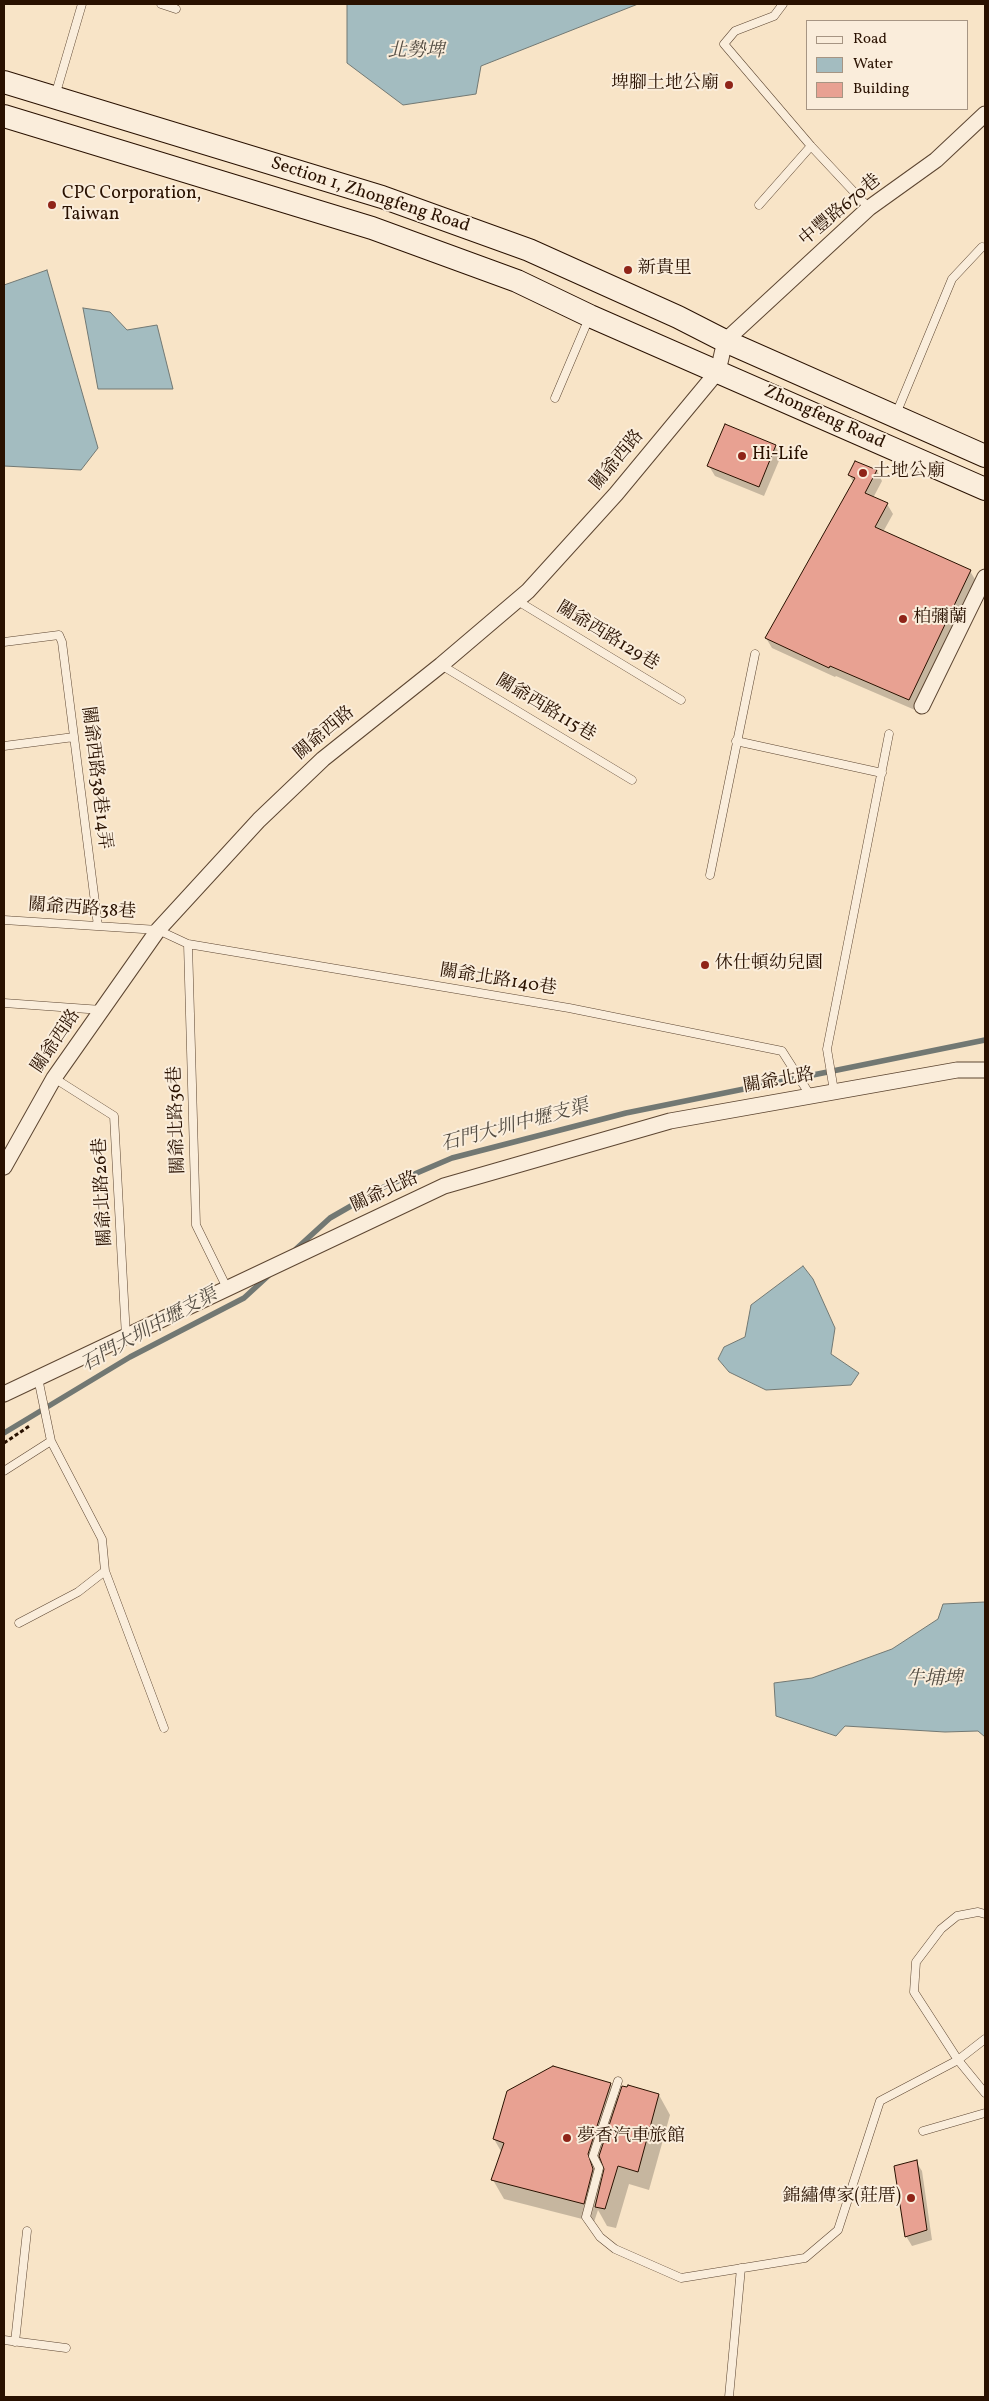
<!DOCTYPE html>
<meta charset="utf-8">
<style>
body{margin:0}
#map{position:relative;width:989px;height:2401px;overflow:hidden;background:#f8e4c7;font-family:Vollkorn,serif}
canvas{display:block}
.frame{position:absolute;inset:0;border:5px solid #291100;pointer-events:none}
.legend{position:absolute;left:806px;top:20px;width:162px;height:90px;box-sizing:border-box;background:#faeddb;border:1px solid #a69583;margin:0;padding:6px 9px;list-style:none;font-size:15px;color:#291100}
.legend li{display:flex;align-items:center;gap:10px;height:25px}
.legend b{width:25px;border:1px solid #a69583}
</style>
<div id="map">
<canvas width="989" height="2401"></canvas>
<div class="frame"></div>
<ul class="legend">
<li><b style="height:6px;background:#faeddb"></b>Road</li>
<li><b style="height:14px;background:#a3bcc0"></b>Water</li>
<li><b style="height:14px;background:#e8a192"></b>Building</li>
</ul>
</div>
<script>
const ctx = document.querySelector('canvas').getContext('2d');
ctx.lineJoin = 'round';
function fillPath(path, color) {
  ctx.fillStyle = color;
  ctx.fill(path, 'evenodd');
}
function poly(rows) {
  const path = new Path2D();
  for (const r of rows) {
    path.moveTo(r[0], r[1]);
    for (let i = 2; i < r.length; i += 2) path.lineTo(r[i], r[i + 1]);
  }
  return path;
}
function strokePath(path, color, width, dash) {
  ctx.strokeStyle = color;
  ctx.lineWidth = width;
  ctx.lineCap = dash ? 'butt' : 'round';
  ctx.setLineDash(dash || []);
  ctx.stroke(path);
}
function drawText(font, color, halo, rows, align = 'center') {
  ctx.font = font + ' Vollkorn,"Noto Serif TC",serif';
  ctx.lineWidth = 4;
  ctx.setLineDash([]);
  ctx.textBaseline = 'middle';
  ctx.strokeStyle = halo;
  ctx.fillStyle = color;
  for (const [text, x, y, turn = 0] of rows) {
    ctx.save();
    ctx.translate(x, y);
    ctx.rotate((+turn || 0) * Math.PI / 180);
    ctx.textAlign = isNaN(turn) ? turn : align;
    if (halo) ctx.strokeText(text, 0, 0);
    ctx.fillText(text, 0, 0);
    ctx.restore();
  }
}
const water = poly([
 [347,4,638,4,481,66,476,94,403,105,347,63,347,4],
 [47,270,98,448,81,470,4,466,4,285,47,270],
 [83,308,110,312,127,330,157,325,173,389,98,389,83,308],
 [803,1266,813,1279,835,1328,831,1354,859,1373,851,1385,766,1390,729,1372,718,1359,724,1347,745,1337,751,1305,803,1266],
 [985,1602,985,1737,978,1731,945,1732,845,1726,836,1736,776,1716,774,1683,812,1678,892,1649,938,1619,943,1604,985,1602]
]);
const shadow = poly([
 [775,446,781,456,764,496,715,476,709,466],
 [856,462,877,471,882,481,873,498,887,504,893,514,883,532,970,571,976,581,915,710,836,676,835,677,772,648,766,638,854,483,849,475],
 [611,2084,619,2099,659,2095,670,2115,649,2190,629,2184,616,2228,607,2226,598,2210,594,2222,504,2199,493,2180,502,2153,494,2139],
 [602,2161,606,2169,602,2184,598,2174],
 [916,2162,922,2171,932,2240,912,2246,906,2236]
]);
const stream = poly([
 [296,1249,330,1218,384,1187,452,1158,626,1113,985,1040],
 [4,1433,130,1357,244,1298,268,1276]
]);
const building = poly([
 [725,424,776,445,759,487,707,466,725,424],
 [855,461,877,470,865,493,888,503,875,527,971,570,909,700,830,666,829,668,765,638,855,478,848,475,855,461],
 [553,2066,611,2083,588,2154,593,2169,584,2204,491,2180,504,2143,493,2139,507,2091,553,2066],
 [628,2085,659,2094,638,2172,618,2166,605,2209,595,2207,604,2169,599,2156,622,2086,627,2087,628,2085],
 [917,2160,927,2230,905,2237,894,2166,917,2160]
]);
const path = poly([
 [4,1443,31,1425]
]);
const lane = poly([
 [161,4,176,9],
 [783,4,774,16,735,31,724,44,811,146,869,208],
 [55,96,82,4],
 [759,205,811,146],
 [555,398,589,318],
 [896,414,952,279,982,247],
 [516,600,681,700],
 [4,642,59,635,62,642,98,926],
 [441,665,632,780],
 [736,741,882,773],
 [4,746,74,737],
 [710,875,755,654],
 [4,920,158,930,188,944,569,1008,782,1051,810,1095],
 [188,944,196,1225,227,1288],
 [4,1003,102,1010],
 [54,1078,114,1116,126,1337],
 [834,1091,827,1049,889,734],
 [4,1471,51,1441,38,1378],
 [105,1571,164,1728],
 [19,1623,78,1592,105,1571,102,1539,51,1441],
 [985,1914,978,1912,957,1916,941,1929,916,1962,914,1992,958,2060,985,2039],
 [618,2081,593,2156,599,2168,586,2217,600,2237,615,2249,681,2278,805,2258,838,2230,880,2101,958,2060,985,2093],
 [923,2131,985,2113],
 [4,2340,66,2348],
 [15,2342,27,2231],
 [729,2397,741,2268]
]);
const street = poly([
 [922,706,985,577],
 [4,1167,54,1078,158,930,259,820,323,759,441,665,528,591,616,494,718,371,725,341,869,208,936,160,985,114],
 [4,1394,444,1186,670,1121,957,1070,985,1070]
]);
const secondary = poly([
 [4,82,382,197,529,250,678,317,725,341,985,456],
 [4,116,372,228,517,281,590,316,985,489]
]);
const markers = [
 [729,85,5,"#8f2418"],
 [52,205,5,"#8f2418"],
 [628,270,5,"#8f2418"],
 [742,456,5,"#8f2418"],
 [863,473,5,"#8f2418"],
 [903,619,5,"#8f2418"],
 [705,965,5,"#8f2418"],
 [567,2138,5,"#8f2418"],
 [911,2198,5,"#8f2418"]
];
const poiNames = [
 ["埤腳土地公廟",719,85,"right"],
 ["CPC Corporation,",62,195],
 ["Taiwan",62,216],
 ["新貴里",638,270],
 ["Hi-Life",752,456],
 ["土地公廟",873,473],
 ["柏彌蘭",913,619],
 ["休仕頓幼兒園",715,965],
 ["夢香汽車旅館",577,2138],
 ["錦繡傳家(莊厝)",901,2198,"right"]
];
const streetNames = [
 ["Section 1, Zhongfeng Road",370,196,18],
 ["中豐路670巷",841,211,-40],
 ["Zhongfeng Road",824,418,24],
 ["關爺西路",618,461,-50],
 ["關爺西路129巷",607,637,31],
 ["關爺西路115巷",545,709,31],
 ["關爺西路",325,734,-40],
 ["關爺西路38巷14弄",95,778,83],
 ["關爺西路38巷",82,910,4],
 ["關爺北路140巷",498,981,9],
 ["關爺西路",57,1042,-56],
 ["關爺北路",779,1082,-10],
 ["關爺北路36巷",178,1120,-92],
 ["關爺北路26巷",104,1192,-93],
 ["關爺北路",385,1193,-25]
];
const waterNames = [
 ["北勢埤",416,53],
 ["石門大圳中壢支渠",515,1127,-15],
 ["石門大圳中壢支渠",150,1331,-29],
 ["牛埔埤",934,1681]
];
fillPath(water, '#a3bcc0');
strokePath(water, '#727873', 1);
fillPath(shadow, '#0003');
strokePath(stream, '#727873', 5.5);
fillPath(building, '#e8a192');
strokePath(building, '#291100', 1);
strokePath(lane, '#5d4632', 9);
strokePath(street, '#5d4632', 17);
strokePath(secondary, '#291100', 24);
strokePath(path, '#291100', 3, [4, 2.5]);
strokePath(lane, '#faeddb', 8);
strokePath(street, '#faeddb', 15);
strokePath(secondary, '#faeddb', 22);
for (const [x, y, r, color] of markers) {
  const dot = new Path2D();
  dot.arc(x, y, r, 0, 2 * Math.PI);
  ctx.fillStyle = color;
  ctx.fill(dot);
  strokePath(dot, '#faeddb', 2);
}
drawText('18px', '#291100', '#faeddb', poiNames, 'left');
drawText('18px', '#291100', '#faeddb', streetNames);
drawText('italic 19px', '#544d43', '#faeddb', waterNames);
</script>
